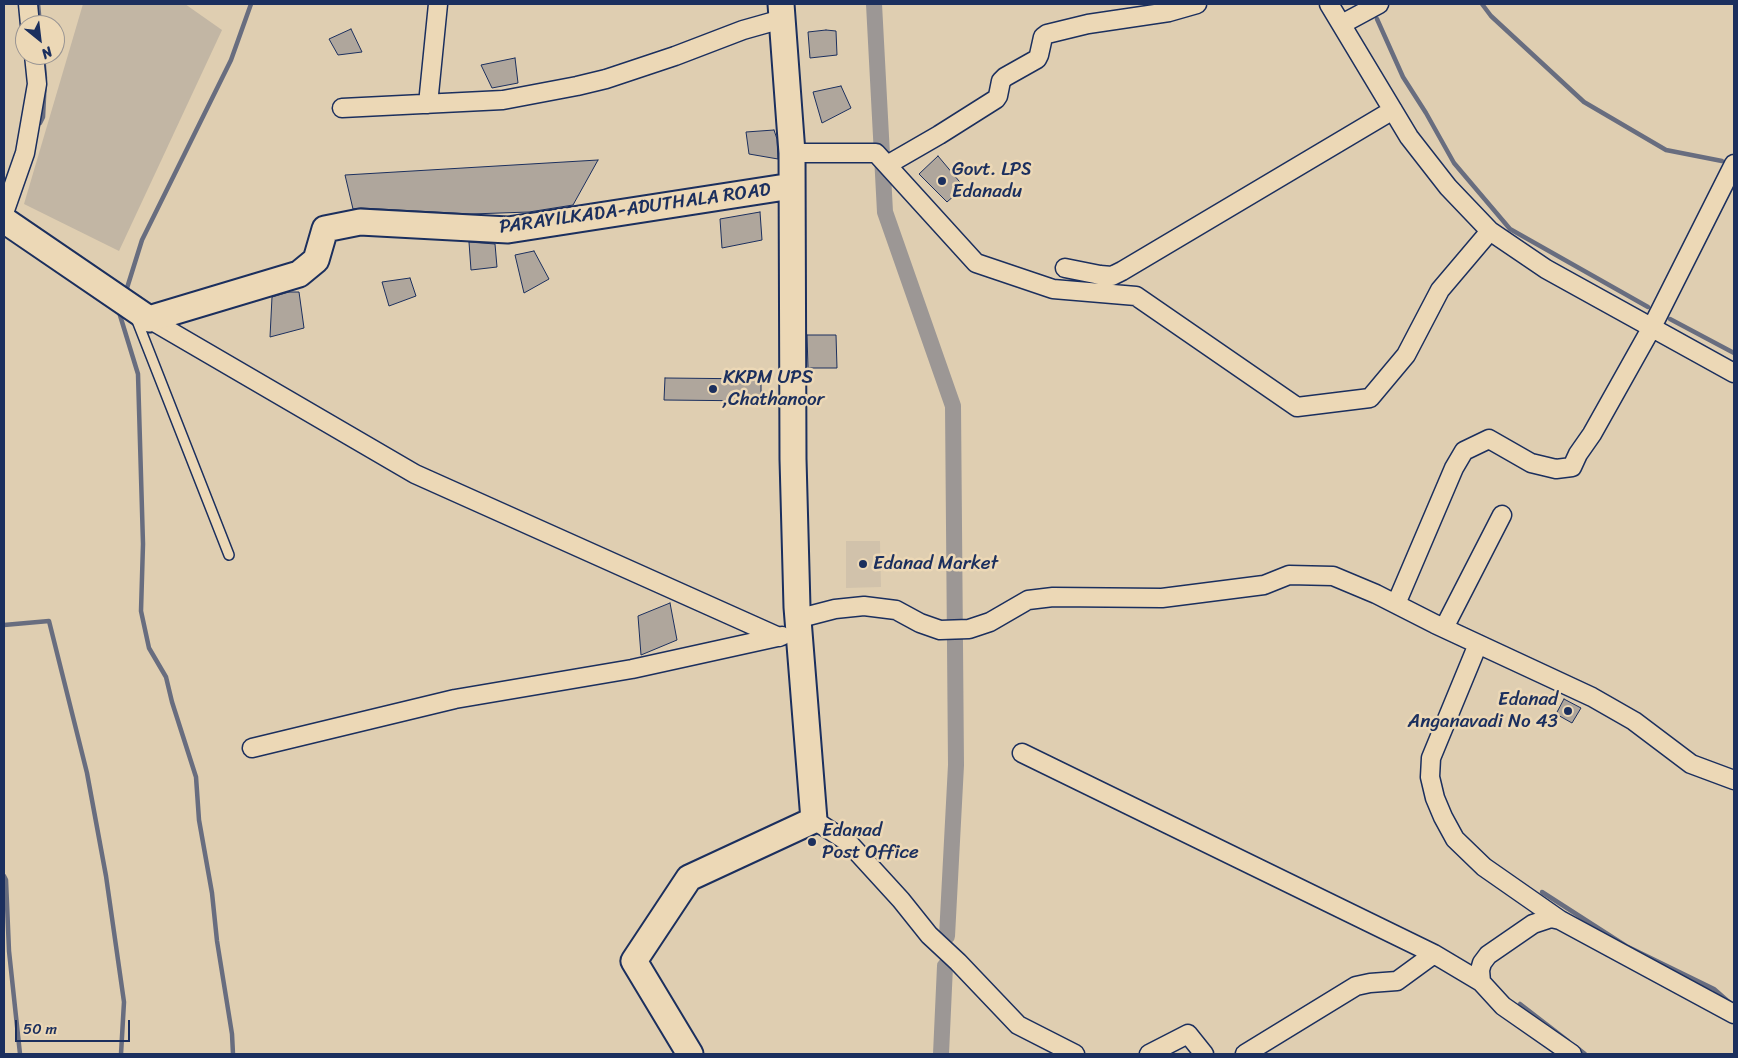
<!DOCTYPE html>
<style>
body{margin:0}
#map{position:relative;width:1738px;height:1058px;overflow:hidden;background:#dfceb1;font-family:Sriracha,sans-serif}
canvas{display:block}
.frame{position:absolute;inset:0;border:5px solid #1b2f5e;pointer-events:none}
.north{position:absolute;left:15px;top:15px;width:50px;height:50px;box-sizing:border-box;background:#ecd8b6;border:1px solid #989493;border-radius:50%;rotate:151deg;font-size:14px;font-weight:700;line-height:20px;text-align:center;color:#1b2f5e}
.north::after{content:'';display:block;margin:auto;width:18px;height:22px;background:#1b2f5e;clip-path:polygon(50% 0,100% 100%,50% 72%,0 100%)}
.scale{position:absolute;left:15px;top:1020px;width:115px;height:22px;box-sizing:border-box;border:2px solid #1b2f5e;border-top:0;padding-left:6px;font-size:15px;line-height:18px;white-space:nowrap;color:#1b2f5e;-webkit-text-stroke:4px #ecd8b6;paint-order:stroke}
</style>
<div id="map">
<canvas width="1738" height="1058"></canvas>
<div class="frame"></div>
<div class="north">N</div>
<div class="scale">50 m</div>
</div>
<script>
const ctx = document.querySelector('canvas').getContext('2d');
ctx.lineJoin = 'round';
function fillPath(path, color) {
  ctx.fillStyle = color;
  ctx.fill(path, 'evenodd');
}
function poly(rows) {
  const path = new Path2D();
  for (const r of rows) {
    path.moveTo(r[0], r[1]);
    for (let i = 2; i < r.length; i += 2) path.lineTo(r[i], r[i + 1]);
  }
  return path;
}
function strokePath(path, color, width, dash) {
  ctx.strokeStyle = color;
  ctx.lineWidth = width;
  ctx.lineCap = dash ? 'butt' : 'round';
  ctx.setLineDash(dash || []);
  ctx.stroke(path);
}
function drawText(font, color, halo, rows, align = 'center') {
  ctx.font = font + ' Sriracha,sans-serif';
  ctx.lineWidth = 5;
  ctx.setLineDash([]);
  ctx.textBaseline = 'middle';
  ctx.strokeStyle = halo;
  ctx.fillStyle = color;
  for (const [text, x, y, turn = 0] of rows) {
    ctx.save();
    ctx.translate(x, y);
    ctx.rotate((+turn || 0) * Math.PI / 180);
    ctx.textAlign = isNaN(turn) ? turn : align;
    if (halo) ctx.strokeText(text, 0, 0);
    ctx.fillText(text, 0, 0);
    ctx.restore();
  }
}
const built = poly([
 [846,541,880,541,881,587,846,588]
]);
const green = poly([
 [83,4,185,4,222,30,119,251,24,204]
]);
const stream = poly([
 [38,4,40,25],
 [1482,4,1491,16,1584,102,1666,150,1722,161],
 [1377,19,1403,77,1426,113,1454,163,1510,229,1648,307],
 [40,123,43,117,45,78,43,55],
 [4,187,9,175],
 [127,288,142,240,231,60,251,4],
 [119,312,138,374,143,544,141,611,149,648,166,677,172,702,196,777,199,820,212,893,217,941,232,1034,233,1054],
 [1670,319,1734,353],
 [4,625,49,621,87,773,106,876,124,1002,121,1054],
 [4,876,6,880,9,951,20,1054],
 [1542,892,1626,946,1714,989,1730,1003],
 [1520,1004,1568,1041],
 [1576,1047,1585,1054]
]);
const canal = poly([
 [874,4,885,212,953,406,956,765,947,936],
 [941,1054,945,966]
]);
const building = poly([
 [351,29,362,52,338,55,329,39,351,29],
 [826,30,836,31,837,55,810,58,808,32,826,30],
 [515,58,518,83,492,88,481,65,515,58],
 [841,86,851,108,822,123,813,92,841,86],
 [774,130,777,139,778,159,749,154,746,132,774,130],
 [938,156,964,187,947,202,919,174,938,156],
 [598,160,573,205,529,212,471,214,361,208,353,209,345,175,598,160],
 [760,212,762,240,722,248,720,219,760,212],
 [469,242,495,244,497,267,471,270,469,242],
 [534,251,549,279,524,293,515,255,534,251],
 [410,278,416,296,389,306,382,282,410,278],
 [289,292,299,292,304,328,270,337,272,297,289,292],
 [807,335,836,335,837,368,808,368,807,335],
 [665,378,761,379,761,401,664,400,665,378],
 [670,603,677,640,641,655,638,616,670,603],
 [1564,699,1581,708,1572,723,1556,714,1564,699]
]);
const lane = poly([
 [136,318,229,555]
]);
const street = poly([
 [28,4,30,25],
 [1329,4,1409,137,1448,187,1490,231,1546,269,1734,373],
 [1342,24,1379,4],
 [428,104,438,4],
 [342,108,503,100,577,86,606,79,675,56,743,30,782,19],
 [792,153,876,153,976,263,1053,289,1136,296,1297,407,1370,398,1406,355,1440,290,1490,231],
 [887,165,939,135,996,99,998,96,1001,81,1005,77,1037,59,1039,55,1043,37,1047,34,1088,24,1169,12,1197,4],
 [4,213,25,153,37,84,34,55],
 [1065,268,1100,275,1112,276,1122,271,1393,110],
 [149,319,415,474,779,637],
 [1396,604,1454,468,1464,451,1489,439,1531,463,1556,469,1572,467,1578,454,1592,434,1652,327,1734,164],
 [798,615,808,616,835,609,864,606,896,610,920,623,940,630,969,629,990,622,1028,600,1053,597,1162,598,1264,585,1289,575,1333,576,1376,594,1435,624,1592,697,1634,721,1691,764,1734,780],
 [1444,628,1502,515],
 [1478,644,1431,758,1430,777,1435,798,1443,817,1455,839,1484,867,1560,920,1734,1014],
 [252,748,455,699,632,669,782,636],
 [1022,753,1434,954,1481,982,1503,1006,1572,1054],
 [814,820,848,842,901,900,929,935,958,962,1018,1025,1075,1054],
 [1481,982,1480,970,1482,963,1488,955,1533,924,1551,918,1560,920],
 [1149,1054,1188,1034,1204,1054],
 [1245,1054,1356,986,1370,983,1397,981,1434,954]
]);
const secondary = poly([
 [4,220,149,319,299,274,316,260,325,229,360,222,508,230,792,186],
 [690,1054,634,961,689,878,814,820,797,607,793,459,792,153,781,4]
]);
const markers = [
 [942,181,5,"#1b2f5e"],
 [713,389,5,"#1b2f5e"],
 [863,564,5,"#1b2f5e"],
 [1568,711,5,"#1b2f5e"],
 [812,842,5,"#1b2f5e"]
];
const poiNames = [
 ["Govt. LPS",952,170],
 ["Edanadu",952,192],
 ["KKPM UPS",723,378],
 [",Chathanoor",723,400],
 ["Edanad Market",873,564],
 ["Edanad",1558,700,"right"],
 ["Anganavadi No 43",1558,722,"right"],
 ["Edanad",822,831],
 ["Post Office",822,853]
];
const streetNames = [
 ["PARAYILKADA-ADUTHALA ROAD",635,209,-8]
];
fillPath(built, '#d1c2ab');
fillPath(green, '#c2b6a4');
strokePath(stream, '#686d7f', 4.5);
strokePath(canal, '#9c9795', 16);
fillPath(building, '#afa69c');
strokePath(building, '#1b2f5e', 1);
strokePath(lane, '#1b2f5e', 12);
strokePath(street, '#1b2f5e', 21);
strokePath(secondary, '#1b2f5e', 29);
strokePath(lane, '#ecd8b6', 9);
strokePath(street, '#ecd8b6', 18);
strokePath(secondary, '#ecd8b6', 25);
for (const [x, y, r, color] of markers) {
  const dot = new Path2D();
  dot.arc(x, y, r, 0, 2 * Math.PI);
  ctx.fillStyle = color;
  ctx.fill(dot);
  strokePath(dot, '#ecd8b6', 2);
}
drawText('19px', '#1b2f5e', '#ecd8b6', poiNames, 'left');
drawText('19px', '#1b2f5e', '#ecd8b6', streetNames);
</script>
